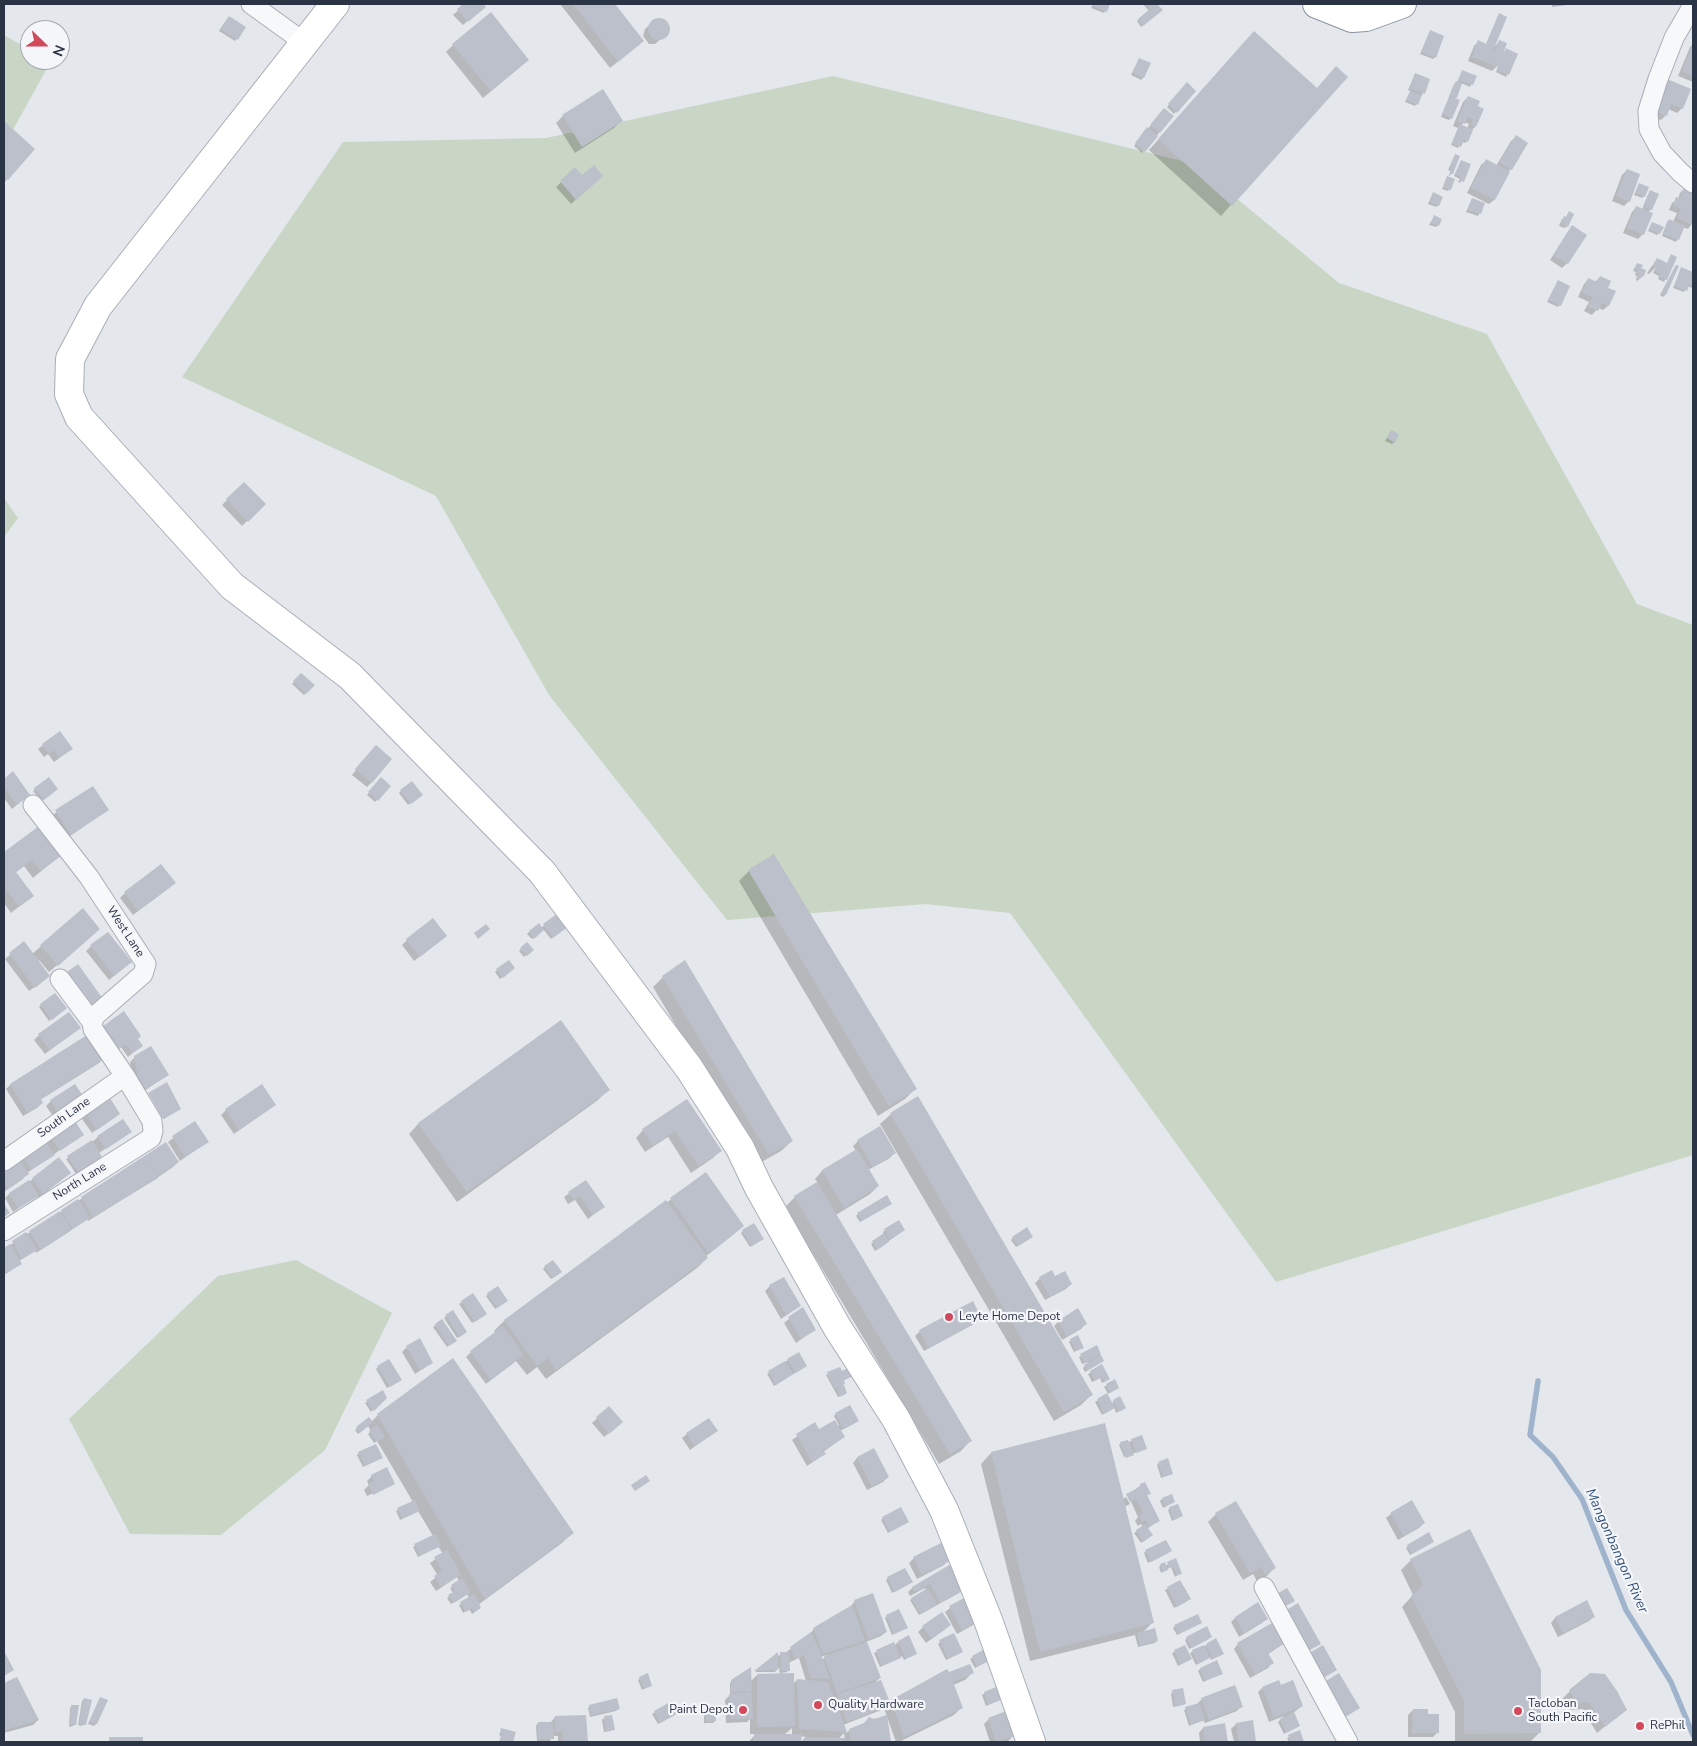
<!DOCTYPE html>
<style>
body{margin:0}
#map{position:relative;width:1697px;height:1746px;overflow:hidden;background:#e4e7ec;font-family:"Nunito Sans",sans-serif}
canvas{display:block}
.frame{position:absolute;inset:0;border:5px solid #2b3445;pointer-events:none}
.north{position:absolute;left:20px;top:20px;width:50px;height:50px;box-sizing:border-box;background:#f4f6f9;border:1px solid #a4a8b1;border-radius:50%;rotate:112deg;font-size:14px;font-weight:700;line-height:20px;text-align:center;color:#2b3445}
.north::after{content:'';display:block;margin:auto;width:18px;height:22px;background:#d1495b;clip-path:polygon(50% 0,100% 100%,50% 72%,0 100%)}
</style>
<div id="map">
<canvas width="1697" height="1746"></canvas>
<div class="frame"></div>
<div class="north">N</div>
</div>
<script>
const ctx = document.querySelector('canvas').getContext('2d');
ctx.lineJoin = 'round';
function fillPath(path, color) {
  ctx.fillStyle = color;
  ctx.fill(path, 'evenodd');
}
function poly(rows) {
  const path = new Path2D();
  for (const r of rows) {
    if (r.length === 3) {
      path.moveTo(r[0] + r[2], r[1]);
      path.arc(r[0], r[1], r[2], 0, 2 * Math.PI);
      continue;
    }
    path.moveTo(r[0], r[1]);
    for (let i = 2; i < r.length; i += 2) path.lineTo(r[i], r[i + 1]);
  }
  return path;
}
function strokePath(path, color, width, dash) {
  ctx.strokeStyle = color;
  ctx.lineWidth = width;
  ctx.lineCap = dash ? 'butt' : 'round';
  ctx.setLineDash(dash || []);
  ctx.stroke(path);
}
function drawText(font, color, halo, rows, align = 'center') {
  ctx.font = font + ' "Nunito Sans",sans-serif';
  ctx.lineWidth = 4.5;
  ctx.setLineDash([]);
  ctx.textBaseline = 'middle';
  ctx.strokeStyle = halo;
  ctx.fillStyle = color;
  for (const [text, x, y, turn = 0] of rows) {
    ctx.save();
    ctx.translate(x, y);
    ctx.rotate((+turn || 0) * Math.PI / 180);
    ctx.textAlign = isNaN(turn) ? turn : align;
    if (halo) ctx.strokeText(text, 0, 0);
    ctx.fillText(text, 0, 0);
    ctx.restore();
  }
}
const green = poly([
 [4,35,30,50,30,60,49,60,51,61,4,146],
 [833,76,1195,164,1339,283,1487,334,1637,604,1693,625,1693,1155,1276,1282,1010,913,926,904,727,920,549,695,436,496,182,377,343,142,546,138],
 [4,498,18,518,4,537],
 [296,1260,392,1313,325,1450,221,1535,130,1534,69,1419,218,1276]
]);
const shadow = poly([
 [465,4,481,4,484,7,463,25,453,15],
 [560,4,614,4,643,41,610,68],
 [1093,4,1109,4,1104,13,1091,8],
 [1143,4,1156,4,1161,10,1141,27,1137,21,1149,11],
 [1552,4,1574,4,1552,7],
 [1499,15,1493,48,1499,42,1501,55,1506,50,1517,54,1506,77,1496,72,1499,64,1492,71,1468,61,1474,46,1478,42,1486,45],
 [227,20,244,28,235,41,219,31],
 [655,20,665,21,668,27,668,33,655,44,649,44,643,36,645,29],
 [1430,32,1435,57,1433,59,1420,54],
 [1244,43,1316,89,1346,77,1221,216,1149,150],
 [1693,44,1693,82,1678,76,1690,47],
 [453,45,520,67,483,98,446,52],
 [1139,59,1143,78,1141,80,1131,75],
 [1462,72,1475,77,1470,87,1461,83,1455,99,1451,118,1449,120,1441,117,1454,84,1457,83],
 [1415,75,1423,93,1415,106,1405,102,1411,91,1408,90],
 [1187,84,1194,91,1174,114,1167,107],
 [1663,86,1682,108,1677,113,1668,109,1666,115,1661,120,1651,116],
 [1468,97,1475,127,1472,130,1467,141,1465,143,1462,142,1458,148,1451,145,1458,128,1453,126,1463,102],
 [1464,122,1469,124,1467,129,1461,126],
 [1164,109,1173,116,1142,153,1134,146],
 [563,116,622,120,614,128,575,153,556,123],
 [4,123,33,149,4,183],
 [1516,137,1511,169,1508,172,1494,200,1489,204,1467,193,1481,165,1486,161,1496,166,1511,141],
 [1455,156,1452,173,1448,177,1451,171,1448,170],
 [1461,161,1469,165,1460,183,1458,182,1460,179,1454,176],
 [575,169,582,177,596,181,571,204,556,187],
 [1627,170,1629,201,1624,206,1612,201,1622,175],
 [1447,177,1450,189,1448,191,1442,189],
 [1639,185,1644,196,1642,198,1634,195],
 [1685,188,1693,192,1693,222,1688,229,1683,227,1676,242,1662,236,1667,222,1669,220,1673,222,1677,213,1669,210,1672,203,1678,199,1680,193],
 [1650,191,1651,209,1648,213,1643,234,1638,239,1623,233,1632,212,1636,208,1642,210],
 [1433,194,1438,205,1436,207,1428,204],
 [1472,200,1483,204,1478,216,1466,212],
 [1569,213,1572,214,1567,226,1565,228,1559,226,1562,219,1566,218],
 [1434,217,1438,225,1436,227,1429,225],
 [1652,223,1659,233,1657,235,1648,231],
 [1572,227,1567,263,1562,268,1550,260],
 [1670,257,1676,257,1664,282,1658,279,1659,276,1653,273,1656,267,1649,274,1647,273,1657,259,1667,264],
 [1636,266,1640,269,1643,276,1637,281,1636,280,1637,276,1635,275,1636,272,1633,271],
 [1676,266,1678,267,1665,295,1663,297,1660,295],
 [1682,269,1693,274,1693,287,1692,288,1687,286,1684,292,1673,288],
 [1600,277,1606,288,1614,292,1608,306,1603,310,1598,308,1592,315,1584,311,1589,302,1578,297,1584,284,1589,279,1595,282],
 [1558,281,1560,305,1558,307,1547,302],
 [1391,431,1394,442,1392,444,1385,441],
 [244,483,264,504,242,526,222,505],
 [302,674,313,685,304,695,292,684],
 [43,745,66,753,54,762,48,754,44,757,38,749],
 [371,751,371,783,367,787,352,775],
 [13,773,24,799,12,809,4,798,4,780],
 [381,779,389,786,375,802,367,795],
 [93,787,107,810,66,839,51,816],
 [35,789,55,791,42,801,33,791],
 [401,791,419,797,408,805,399,793],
 [39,827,59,856,33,878,24,866,15,873,32,896,11,913,4,903,4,853],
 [749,871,915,1089,905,1099,878,1116,739,881],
 [169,888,133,915,120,898,125,893],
 [83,910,91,936,49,972,39,960,38,962,43,981,29,991,5,959,24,943,32,954],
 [558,914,565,928,551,939,543,929,532,939,527,934,529,932,539,925,541,928],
 [407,940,441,940,414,961,402,945],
 [91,946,125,967,109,980,86,951],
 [521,949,532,950,524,957,519,951],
 [497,970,511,970,500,979,495,972],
 [663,977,792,1141,781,1151,758,1164,653,987],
 [41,1005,64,1010,49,1021,39,1007],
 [104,1027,137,1039,141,1046,128,1057,121,1047,113,1053,99,1031],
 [79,1028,45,1054,34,1040,39,1035],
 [135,1057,168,1075,141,1093,134,1082,130,1062],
 [104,1058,99,1063,40,1100,42,1103,37,1108,23,1116,6,1089,11,1084],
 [608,1090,598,1100,457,1202,409,1134,419,1123],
 [150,1093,180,1109,164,1119],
 [81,1096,53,1116,46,1106,51,1101],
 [687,1101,720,1151,713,1158,691,1173,668,1137,645,1152,636,1138,643,1130],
 [275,1105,234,1134,221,1115,226,1110],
 [87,1114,119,1114,92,1133,82,1119],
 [891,1114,1091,1395,1081,1405,1054,1421,880,1124],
 [195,1122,207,1142,180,1161,168,1142],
 [879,1128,894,1153,890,1158,868,1170,878,1186,870,1194,836,1215,971,1440,961,1451,939,1464,785,1207,795,1197,818,1183,815,1179,822,1171,856,1151,853,1146,858,1141],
 [130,1132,99,1153,101,1157,76,1174,66,1159,92,1142,98,1137],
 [83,1134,27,1173,23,1179,4,1192,4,1171,46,1144,52,1138],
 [166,1144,178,1162,173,1167,151,1182,88,1221,87,1219,36,1253,35,1251,19,1261,20,1263,15,1268,4,1275,4,1249],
 [59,1159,70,1173,38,1198,37,1196,13,1212,5,1198,9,1194,29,1182],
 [706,1174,743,1226,735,1233,706,1256,707,1258,697,1268,546,1379,537,1367,527,1375,516,1361,486,1384,466,1357,471,1352,496,1333,494,1331,504,1321],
 [586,1181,603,1207,588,1219,575,1200,568,1204,564,1197],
 [889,1205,860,1222,856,1216,858,1214],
 [899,1222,901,1232,875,1251,871,1244,884,1235,883,1232,885,1230],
 [743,1231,760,1241,750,1247,741,1233],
 [1013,1238,1029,1239,1016,1247,1011,1240],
 [545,1267,559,1274,551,1279,543,1269],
 [1040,1278,1054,1278,1071,1284,1066,1289,1045,1300,1035,1283],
 [770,1286,800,1306,781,1319,765,1291],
 [488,1294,504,1303,495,1309,486,1296],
 [472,1295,483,1316,472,1323,459,1304],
 [802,1309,815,1329,796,1343,784,1323],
 [452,1312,464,1334,457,1338,444,1318],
 [980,1318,976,1323,924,1351,915,1336,920,1331],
 [442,1321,453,1342,447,1347,433,1327],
 [1059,1321,1085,1324,1081,1329,1062,1340,1054,1326],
 [1071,1340,1080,1349,1074,1352,1069,1342],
 [407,1347,432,1363,415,1374,402,1352],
 [1096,1347,1103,1361,1085,1372,1083,1368,1089,1362,1082,1364,1079,1357],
 [788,1360,803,1368,774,1386,767,1374],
 [1102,1366,1106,1381,1102,1383,1100,1378,1092,1382,1088,1374],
 [378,1367,398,1382,387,1388,376,1369],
 [828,1374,850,1377,843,1381,842,1385,846,1393,844,1395,838,1397,826,1375],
 [1114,1381,1116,1389,1108,1394,1104,1387],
 [382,1392,385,1397,371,1412,365,1403],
 [1106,1395,1111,1404,1114,1401,1123,1409,1116,1413,1114,1407,1102,1415,1095,1402],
 [609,1408,617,1427,604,1437,592,1423],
 [836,1414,855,1423,840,1431,844,1437,823,1452,824,1454,819,1458,807,1466,792,1440,815,1424,819,1431,837,1426,839,1425,834,1416],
 [378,1415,572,1533,562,1543,478,1605,478,1610,472,1614,469,1609,463,1613,459,1605,469,1598,467,1594,451,1604,447,1598,453,1593,450,1588,459,1582,457,1577,436,1591,430,1582,438,1576,430,1563,443,1554,438,1546,418,1557,413,1547,433,1536,418,1511,400,1520,396,1511,413,1502,377,1441,374,1443,368,1434,371,1431,368,1426,358,1434,355,1430,369,1419,371,1422],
 [716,1431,690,1450,682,1438,687,1434],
 [1132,1440,1145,1449,1124,1457,1119,1445,1121,1443,1128,1443],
 [873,1450,888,1477,883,1482,867,1490,853,1463,857,1458],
 [359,1453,379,1459,363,1467,357,1455],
 [991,1453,1122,1500,1126,1497,1130,1504,1124,1507,1152,1623,1142,1633,1157,1640,1155,1643,1138,1647,1135,1635,1030,1661,981,1464],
 [1159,1463,1171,1473,1169,1475,1161,1478,1157,1465],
 [372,1476,394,1483,390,1487,390,1485,367,1496,364,1490,369,1485,367,1481],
 [1141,1485,1149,1493,1146,1497,1158,1521,1147,1529,1149,1537,1141,1543,1134,1533,1143,1527,1141,1524,1138,1526,1135,1521,1138,1517,1128,1495],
 [1162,1499,1174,1502,1163,1508,1160,1501],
 [1236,1502,1274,1568,1267,1576,1257,1581,1253,1574,1243,1580,1208,1522,1216,1514],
 [1170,1508,1180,1517,1172,1521,1168,1510],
 [1391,1514,1424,1523,1419,1528,1398,1540,1386,1518],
 [883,1518,907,1522,888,1533,881,1520],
 [1431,1543,1410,1555,1406,1548,1408,1546],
 [1146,1551,1168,1553,1148,1563,1144,1553],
 [914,1558,948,1560,944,1565,917,1579,909,1563],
 [1176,1560,1180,1573,1178,1575,1175,1577,1171,1567,1161,1573,1159,1567,1161,1565,1165,1566],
 [1411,1560,1540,1732,1530,1742,1455,1742,1455,1712,1402,1607,1413,1595,1401,1570],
 [951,1566,963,1588,959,1593,919,1615,910,1600,926,1591,925,1588,910,1596,908,1592,912,1588],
 [888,1578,912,1582,892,1593,886,1580],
 [1180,1582,1187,1601,1174,1608,1165,1590],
 [966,1598,978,1620,973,1625,957,1634,945,1612,950,1608],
 [855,1601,886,1632,881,1636,866,1642,880,1678,873,1684,889,1703,948,1673,972,1673,965,1680,953,1685,962,1707,954,1715,899,1742,896,1742,887,1717,886,1718,889,1742,801,1742,806,1737,800,1736,800,1742,750,1742,750,1740,756,1734,750,1734,750,1719,747,1722,726,1723,725,1700,730,1695,730,1683,732,1681,750,1682,757,1675,780,1675,779,1667,775,1672,755,1672,777,1655,777,1657,781,1654,785,1653,809,1635,814,1629,850,1607],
 [827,1655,821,1661,820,1657],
 [799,1658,806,1681,797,1680,793,1684,781,1675,781,1673,787,1672,789,1670,788,1663],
 [884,1709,887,1716,850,1730,846,1733,843,1725],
 [792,1728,792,1736,784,1735],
 [844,1733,845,1740,838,1739],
 [887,1616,905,1629,892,1635,885,1618],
 [1594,1616,1589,1621,1558,1637,1551,1623,1555,1618],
 [1235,1618,1266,1618,1262,1623,1239,1637,1231,1622],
 [1201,1623,1177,1635,1173,1628,1175,1626],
 [923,1627,945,1629,926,1643,918,1632],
 [1187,1638,1209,1639,1189,1649,1185,1640],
 [898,1642,913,1655,904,1660,902,1656,898,1659,880,1667,874,1653,895,1645],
 [940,1642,960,1653,946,1660,938,1644],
 [1238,1644,1283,1644,1267,1655,1272,1663,1268,1668,1250,1678,1234,1649],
 [1207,1645,1222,1654,1211,1660,1210,1657,1196,1665,1190,1653],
 [1185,1647,1190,1659,1178,1666,1172,1653],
 [985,1651,989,1660,975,1668,970,1659],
 [1200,1669,1222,1673,1203,1682,1198,1671],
 [17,1678,38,1720,33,1725,4,1733,4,1684],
 [640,1678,651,1685,642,1690,638,1680],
 [998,1687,1002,1699,986,1706,982,1695],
 [1280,1687,1302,1706,1293,1713,1299,1726,1284,1734,1278,1722,1284,1716,1269,1722,1258,1692,1262,1688],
 [1570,1691,1626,1709,1597,1733,1582,1709,1570,1710,1563,1698],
 [1173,1692,1185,1703,1183,1705,1173,1707,1171,1694],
 [100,1698,96,1724,94,1726,88,1724],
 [84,1699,84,1724,82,1726,78,1725,82,1701],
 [1202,1699,1241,1706,1237,1711,1205,1723,1203,1720,1189,1726,1184,1710,1197,1704],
 [672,1703,675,1715,658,1724,652,1714],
 [72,1706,75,1724,73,1726,69,1727,70,1708],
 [590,1706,618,1709,616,1711,590,1717,588,1708],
 [706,1708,715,1721,713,1723,704,1723,704,1710],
 [1413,1710,1437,1733,1433,1737,1408,1737,1408,1715],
 [555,1717,586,1741,558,1742,558,1736,552,1736,550,1741,537,1741,536,1726,538,1723,551,1722],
 [604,1718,613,1729,611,1731,604,1732,602,1720],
 [989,1719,1013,1736,1008,1741,1003,1742,990,1742,984,1724],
 [1252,1722,1255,1742,1234,1742,1231,1729,1236,1724],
 [1224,1725,1227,1742,1200,1742,1199,1733,1203,1728],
 [502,1730,514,1733,511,1742,499,1742,501,1736,499,1735],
 [1299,1732,1303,1742,1289,1742,1287,1738]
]);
const stream = poly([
 [1538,1381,1530,1435,1553,1457,1582,1499,1626,1610,1671,1682,1693,1735]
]);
const building = poly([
 [463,4,483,4,486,7,468,22,457,9],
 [573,4,615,4,644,41,618,62],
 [1093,4,1110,4,1107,12,1093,6],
 [1146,4,1157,4,1163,10,1143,26,1138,19,1150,9],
 [491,12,529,60,491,91,452,44],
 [1499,13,1507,17,1493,51,1487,49,1494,52,1499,40,1507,43,1501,59,1506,48,1518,54,1509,75,1497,70,1498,67,1472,57,1478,40,1486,44],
 [229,16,246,27,238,40,220,29],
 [659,29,11],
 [1430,30,1444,36,1436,58,1421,52],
 [1254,31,1317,88,1336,66,1348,77,1232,206,1158,139],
 [1693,44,1693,76,1682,71],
 [1139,58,1151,63,1144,78,1132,73],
 [1462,70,1477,76,1473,85,1458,80],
 [1415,73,1430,79,1425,94,1409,88],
 [1667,79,1691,89,1683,109,1671,104,1667,116,1655,111],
 [1456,81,1462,83,1457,98,1450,95],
 [1187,82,1196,91,1177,113,1168,104],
 [603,89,623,121,582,147,562,115],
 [1410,91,1422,95,1418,105,1406,100],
 [1450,96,1460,100,1452,119,1442,114],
 [1468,96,1480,101,1478,106,1484,109,1476,127,1471,125,1473,119,1468,117,1465,124,1457,121],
 [1164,108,1174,116,1160,133,1150,125],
 [4,121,35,149,8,180,4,176],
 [1460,124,1473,130,1468,142,1464,140,1461,147,1452,143],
 [1147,127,1158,136,1145,152,1135,143],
 [1516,135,1528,143,1512,170,1499,162],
 [1455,154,1460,156,1453,174,1450,173,1452,169,1449,168],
 [1486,159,1510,172,1495,200,1471,188],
 [1461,160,1471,164,1464,182,1459,180,1461,177,1455,174],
 [594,165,603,176,576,200,560,181,575,167,582,175],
 [1627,169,1640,174,1630,202,1616,196],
 [1447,176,1455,179,1451,190,1443,187],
 [1639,183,1649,187,1645,197,1635,193],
 [1685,187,1693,190,1693,225,1677,218,1681,209,1673,205,1676,197,1680,198],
 [1650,190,1659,194,1652,210,1643,206],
 [1433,192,1443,197,1439,206,1429,202],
 [1472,198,1485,203,1481,214,1467,210],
 [1636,206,1653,213,1644,235,1627,228],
 [1569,211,1574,214,1568,227,1561,224,1564,216,1566,217],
 [1434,215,1442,219,1439,226,1431,223],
 [1669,219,1685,226,1679,240,1663,234],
 [1652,222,1664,227,1660,234,1649,229],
 [1572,225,1587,235,1568,264,1553,255],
 [1671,254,1677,257,1667,280,1659,277,1660,274,1655,271,1656,269,1659,270,1653,266,1657,258,1667,263],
 [1637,263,1643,265,1641,268,1646,270,1644,276,1642,276,1640,279,1637,278,1638,274,1636,273,1637,270,1634,269],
 [1676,265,1679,266,1666,295,1661,293],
 [1681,267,1693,272,1693,286,1689,285,1687,291,1674,286],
 [1600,276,1611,281,1608,288,1616,291,1609,306,1602,303,1598,311,1588,307,1593,297,1582,292,1588,278,1597,282],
 [1558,280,1570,286,1561,306,1548,300],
 [1391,430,1399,434,1395,443,1387,438],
 [244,482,266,504,248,522,226,499],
 [301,673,315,685,306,694,293,681],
 [60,731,73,749,59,758,54,750,49,754,42,744],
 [376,745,392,759,372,783,355,769],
 [13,771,30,795,17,805,4,787,4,779],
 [49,777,58,789,44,800,34,788],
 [381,777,391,786,378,801,368,792],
 [412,781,423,795,411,804,400,790],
 [93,786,109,810,71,835,55,810],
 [39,826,61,856,41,871,32,860,16,872,34,896,19,907,4,886,4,852],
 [774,854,917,1089,889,1106,748,870],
 [161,864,176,883,138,911,124,892],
 [83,908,100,929,58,966,40,945],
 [558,913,569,926,553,938,543,924],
 [433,918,447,936,420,957,406,939],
 [539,923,544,930,534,939,529,931],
 [486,924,490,929,478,939,474,933],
 [108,932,132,962,114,976,90,945],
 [24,941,50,976,35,988,9,953],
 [527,942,534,950,527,956,520,948],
 [509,960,515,968,503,978,496,969],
 [685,960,793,1141,769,1155,662,976],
 [78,964,103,999,87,1011,61,976],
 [55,993,67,1008,52,1020,40,1004],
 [124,1011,141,1036,138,1039,143,1046,133,1053,126,1044,119,1049,103,1026],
 [69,1012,81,1028,50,1050,38,1034],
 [561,1020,610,1090,467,1192,418,1123],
 [90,1033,105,1058,41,1099,43,1103,28,1113,10,1084],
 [151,1046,169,1075,146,1089,138,1077,134,1056],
 [167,1082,181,1109,163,1119,148,1093],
 [75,1084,83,1096,58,1112,50,1100],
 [262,1084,276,1105,239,1130,225,1109],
 [918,1096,1093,1395,1064,1412,890,1113],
 [110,1098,120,1114,97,1130,86,1113],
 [687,1099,722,1151,699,1166,675,1131,653,1146,642,1129],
 [123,1119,132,1132,106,1149,97,1136],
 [75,1121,84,1135,60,1151,51,1137],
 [195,1121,209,1142,185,1157,172,1136],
 [880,1126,896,1153,873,1167,857,1140],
 [92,1140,102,1157,79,1173,67,1156],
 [45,1141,55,1155,31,1170,22,1156],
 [166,1142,179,1162,158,1176,148,1161,158,1178,93,1217,81,1197],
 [857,1149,879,1186,844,1208,822,1170],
 [59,1157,71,1173,43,1194,32,1178],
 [19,1159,29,1174,8,1189,4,1183,4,1169],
 [706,1172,744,1226,709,1254,670,1198],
 [29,1180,39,1196,18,1208,9,1193],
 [586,1180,605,1207,593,1215,580,1196,574,1200,568,1192],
 [817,1182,972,1441,950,1454,794,1196],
 [887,1195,892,1204,862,1221,857,1213],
 [78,1199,90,1218,73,1229,61,1210],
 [666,1200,708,1258,556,1370,548,1358,537,1366,504,1320],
 [4,1204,10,1213,4,1217],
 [60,1211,72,1230,41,1250,29,1231],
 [899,1220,905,1230,890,1240,884,1229],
 [754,1223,764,1239,752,1246,742,1230],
 [1027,1227,1033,1237,1018,1246,1012,1237],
 [26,1232,37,1250,22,1259,12,1241],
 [884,1233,889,1242,877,1250,872,1241],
 [10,1244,22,1264,6,1273,4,1269,4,1248],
 [553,1260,562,1272,553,1278,544,1266],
 [1052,1270,1055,1276,1065,1271,1072,1284,1050,1297,1039,1277],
 [784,1277,801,1306,786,1315,769,1285],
 [498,1286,508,1301,497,1308,487,1293],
 [473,1293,487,1314,475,1322,461,1301],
 [973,1301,982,1319,929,1348,919,1330],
 [803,1307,816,1330,801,1339,788,1317],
 [1078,1308,1087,1324,1067,1336,1058,1321],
 [453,1310,467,1332,460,1337,445,1315],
 [442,1319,457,1341,449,1346,435,1324],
 [503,1326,524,1355,491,1380,470,1351],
 [1078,1335,1084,1348,1076,1351,1070,1339],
 [420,1338,433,1363,420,1370,406,1346],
 [1097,1345,1101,1354,1085,1363,1080,1354],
 [799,1352,807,1366,796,1373,787,1359],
 [1101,1355,1104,1361,1087,1371,1084,1365],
 [453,1358,574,1533,485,1599,377,1414],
 [389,1359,402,1380,390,1387,377,1366],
 [785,1361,793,1374,776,1385,768,1371],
 [1102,1364,1110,1379,1105,1382,1102,1377,1095,1381,1090,1371],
 [840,1367,842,1371,850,1367,854,1376,844,1380,845,1384,835,1389,827,1372],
 [1115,1379,1119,1388,1110,1393,1106,1384],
 [844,1385,847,1393,840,1396,837,1389],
 [383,1390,387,1398,374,1411,366,1400],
 [1107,1393,1115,1408,1104,1414,1097,1399],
 [1120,1396,1126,1408,1119,1412,1113,1400],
 [850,1405,859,1421,844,1429,835,1413],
 [609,1406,623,1422,609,1434,596,1417],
 [369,1417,373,1422,360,1433,356,1427],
 [709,1418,718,1431,695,1446,686,1433],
 [835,1420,845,1437,823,1450,826,1454,812,1462,796,1434,815,1422,819,1429],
 [1105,1423,1154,1623,1040,1652,991,1452],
 [377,1425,385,1437,377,1442,369,1431],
 [1142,1435,1147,1449,1136,1453,1131,1439],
 [1128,1440,1134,1455,1126,1458,1120,1442],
 [376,1444,383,1458,365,1466,358,1452],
 [874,1448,889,1477,872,1486,857,1457],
 [1168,1458,1173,1474,1163,1477,1158,1462],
 [387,1467,395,1484,373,1495,368,1484,374,1481,371,1475],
 [646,1475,650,1481,635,1491,631,1485],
 [1145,1482,1151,1494,1147,1495,1160,1521,1149,1527,1146,1520,1142,1522,1139,1515,1143,1513,1136,1499,1130,1502,1126,1494,1140,1487,1140,1484],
 [1172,1494,1175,1502,1165,1507,1162,1498],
 [415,1500,420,1511,402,1519,397,1508],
 [1412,1500,1425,1523,1404,1536,1390,1513],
 [1236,1501,1276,1568,1265,1575,1261,1567,1250,1573,1215,1513],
 [1178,1504,1183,1516,1174,1520,1169,1507],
 [901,1507,909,1522,890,1532,882,1517],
 [1145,1524,1153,1535,1143,1542,1136,1530],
 [1470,1529,1541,1670,1541,1733,1464,1734,1464,1701,1411,1596,1423,1585,1410,1559],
 [1429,1532,1434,1542,1412,1554,1407,1545],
 [435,1534,441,1546,420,1556,414,1544],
 [1166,1540,1172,1551,1151,1562,1145,1550],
 [941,1543,950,1561,922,1575,913,1557],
 [447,1550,461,1574,441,1587,434,1576,442,1571,434,1557],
 [1176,1558,1182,1574,1177,1575,1173,1566,1169,1568,1167,1562],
 [1165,1562,1168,1570,1163,1572,1160,1564],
 [951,1564,965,1589,940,1603,930,1584,915,1592,912,1587],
 [905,1568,913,1582,895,1592,887,1577],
 [462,1578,471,1592,454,1603,448,1595,455,1591,451,1585],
 [1180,1580,1191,1599,1177,1607,1167,1587],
 [928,1588,937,1605,921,1614,911,1598],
 [1287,1588,1295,1601,1282,1608,1275,1595],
 [873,1593,887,1632,868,1639,854,1600],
 [474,1594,481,1608,474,1612,472,1608,466,1612,460,1602],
 [966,1597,979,1620,962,1630,949,1606],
 [1587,1600,1595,1617,1563,1633,1555,1617],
 [1258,1602,1268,1619,1244,1633,1235,1617],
 [1298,1603,1321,1644,1306,1652,1283,1612],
 [852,1605,865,1641,823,1654,813,1628],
 [899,1609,908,1628,894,1634,886,1615],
 [942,1612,951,1625,932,1639,922,1626],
 [1198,1614,1202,1623,1179,1634,1174,1625],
 [1272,1623,1284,1644,1268,1653,1274,1663,1255,1674,1237,1643],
 [1207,1626,1212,1637,1192,1648,1186,1637],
 [1155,1628,1158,1641,1140,1646,1137,1633],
 [811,1632,820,1652,830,1679,811,1678,804,1655,795,1659,790,1647],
 [954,1633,963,1652,948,1659,939,1640],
 [909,1635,917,1654,906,1659,898,1641],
 [1216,1638,1224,1654,1213,1659,1206,1644],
 [867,1642,881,1678,837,1693,824,1656],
 [894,1642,901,1658,882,1666,876,1650],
 [1185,1645,1192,1659,1180,1665,1174,1650],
 [1204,1645,1210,1658,1198,1664,1192,1650],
 [1323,1645,1337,1670,1320,1680,1306,1655],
 [985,1649,991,1660,977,1667,972,1656],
 [4,1651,14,1670,4,1676],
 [778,1652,778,1670,754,1671],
 [780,1652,789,1652,790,1671,781,1671],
 [1217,1660,1223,1674,1205,1681,1200,1668],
 [970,1664,974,1673,953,1682,963,1708,904,1737,891,1700,947,1669,949,1672],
 [751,1667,752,1691,731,1692,731,1680],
 [648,1673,652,1686,644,1689,639,1677],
 [794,1673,795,1726,757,1727,757,1674],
 [1339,1673,1360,1708,1342,1719,1321,1684],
 [1590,1673,1605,1674,1617,1691,1627,1710,1605,1727,1589,1702,1578,1703,1569,1690],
 [17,1677,39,1720,4,1730,4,1683],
 [797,1679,828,1682,847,1732,799,1729],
 [881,1680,891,1705,847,1722,838,1694],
 [1279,1680,1281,1685,1293,1680,1303,1706,1274,1718,1262,1687],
 [1235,1685,1243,1707,1209,1720,1201,1698],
 [999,1686,1003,1699,988,1705,984,1692],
 [1183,1688,1186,1704,1175,1706,1172,1690],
 [751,1692,753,1718,731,1719,729,1694],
 [100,1697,108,1700,97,1724,89,1722],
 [84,1698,92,1700,86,1725,79,1724],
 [617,1698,620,1709,591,1715,589,1705],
 [672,1701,678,1713,660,1723,654,1711],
 [1199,1703,1205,1720,1191,1725,1185,1707],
 [71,1705,79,1705,76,1725,70,1725],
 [706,1707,716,1707,716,1721,706,1722],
 [1413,1709,1428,1709,1428,1714,1439,1714,1439,1733,1412,1733],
 [1006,1711,1014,1736,996,1742,988,1718],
 [1294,1712,1300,1726,1286,1733,1280,1719],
 [586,1715,588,1742,563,1742,563,1732,555,1732,555,1716],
 [612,1715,615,1730,606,1731,604,1716],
 [887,1715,891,1742,850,1742,849,1729,864,1723,869,1717,874,1719],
 [1253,1720,1256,1742,1239,1742,1236,1723],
 [538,1722,553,1722,554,1739,538,1740],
 [1225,1723,1228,1742,1205,1742,1203,1727],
 [501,1728,516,1732,513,1742,500,1742,502,1734,500,1733],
 [1300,1730,1304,1742,1291,1742,1288,1735],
 [754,1734,802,1734,801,1742,754,1742],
 [109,1737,143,1737,143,1742,109,1742],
 [805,1737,845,1738,845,1742,804,1742]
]);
const street = poly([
 [251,4,305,43],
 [1693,5,1674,38,1658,79,1648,111,1649,129,1662,153,1680,172,1693,183],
 [60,979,92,1022],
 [4,1161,125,1076],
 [4,1231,151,1138,153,1131,152,1121,125,1076,93,1029,92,1022,96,1015,143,974,146,964,89,877,33,805],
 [1264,1587,1348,1742]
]);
const secondary = poly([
 [335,4,98,306,70,359,69,394,79,417,232,586,350,676,542,872,689,1068,740,1148,759,1188,837,1327,896,1419,944,1510,988,1620,1031,1742]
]);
const highway = poly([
 [1317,4,1352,18,1366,17,1402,4]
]);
const markers = [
 [949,1317,5,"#d1495b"],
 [818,1705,5,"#d1495b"],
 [743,1710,5,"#d1495b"],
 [1518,1711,5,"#d1495b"],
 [1640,1726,5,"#d1495b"]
];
const streetNames = [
 ["West Lane",125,932,57],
 ["South Lane",64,1118,-35],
 ["North Lane",80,1182,-32]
];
const poiNames = [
 ["Leyte Home Depot",959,1317],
 ["Tacloban",1528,1704],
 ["South Pacific",1528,1718],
 ["Quality Hardware",828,1705],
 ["Paint Depot",733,1710,"right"],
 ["RePhil",1650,1726]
];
const waterNames = [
 ["Mangonbangon River",1616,1551,66]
];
fillPath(green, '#c9d6c5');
fillPath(shadow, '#0003');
strokePath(stream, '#9fb4cc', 5.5);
fillPath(building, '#bbc0ca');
strokePath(street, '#a9aeb7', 21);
strokePath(secondary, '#a9aeb7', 30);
strokePath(highway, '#8b94a3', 30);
strokePath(street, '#f7f8fa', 19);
strokePath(secondary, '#fff', 28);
strokePath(highway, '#fff', 28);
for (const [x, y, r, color] of markers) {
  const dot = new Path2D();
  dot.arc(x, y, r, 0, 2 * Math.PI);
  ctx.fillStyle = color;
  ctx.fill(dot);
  strokePath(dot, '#f4f6f9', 2);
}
drawText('12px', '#2b3445', '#f4f6f9', streetNames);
drawText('12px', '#2b3445', '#f4f6f9', poiNames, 'left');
drawText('italic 14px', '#34527a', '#f4f6f9', waterNames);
</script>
